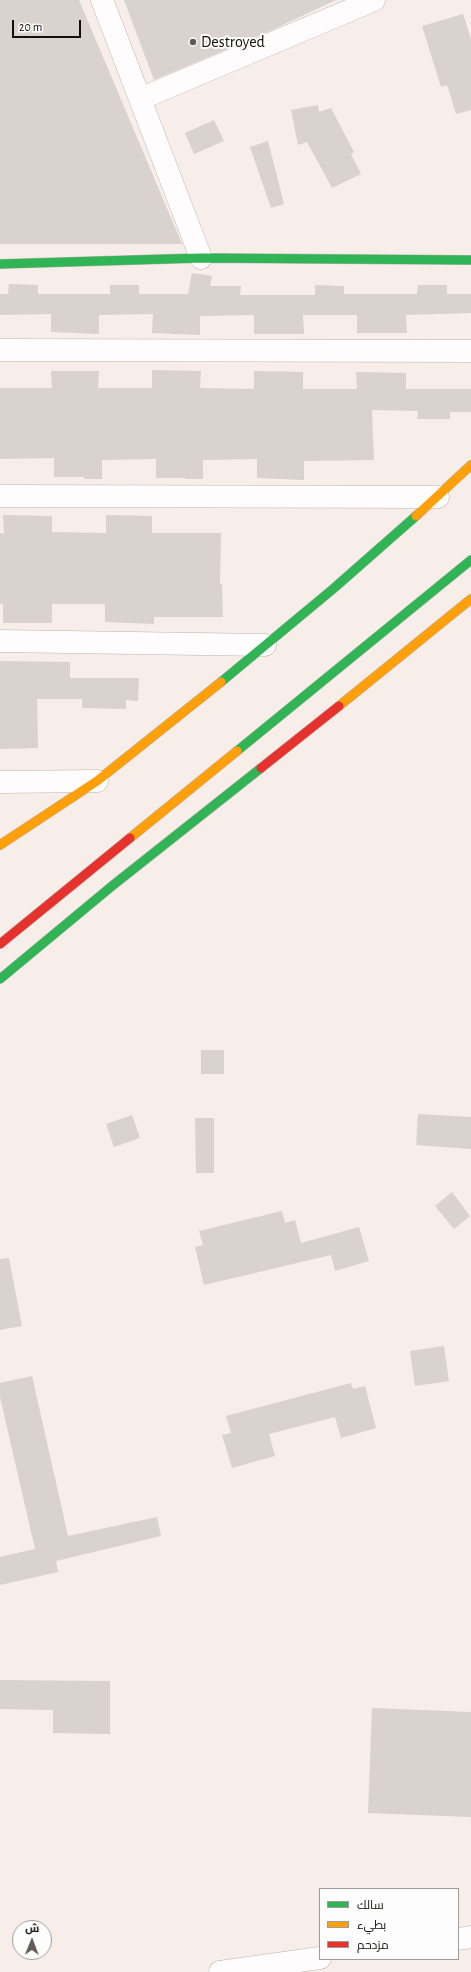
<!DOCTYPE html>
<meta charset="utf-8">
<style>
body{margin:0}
#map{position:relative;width:471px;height:1972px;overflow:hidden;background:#f7ede9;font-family:"Alegreya Sans",Cairo,sans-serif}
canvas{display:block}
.legend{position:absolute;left:319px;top:1888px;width:140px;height:72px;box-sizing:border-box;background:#fdfdfd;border:1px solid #9f9d9c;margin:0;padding:5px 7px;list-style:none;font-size:12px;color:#130d0b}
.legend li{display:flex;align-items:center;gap:8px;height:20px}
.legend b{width:20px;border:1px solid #9f9d9c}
.north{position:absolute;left:12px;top:1920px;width:40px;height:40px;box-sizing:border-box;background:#fdfdfd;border:1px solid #9f9d9c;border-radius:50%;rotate:1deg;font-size:11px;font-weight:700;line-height:16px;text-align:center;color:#130d0b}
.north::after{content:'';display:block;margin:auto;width:14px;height:18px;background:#635b59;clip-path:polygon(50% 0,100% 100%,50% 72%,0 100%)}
.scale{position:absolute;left:12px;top:20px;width:69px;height:18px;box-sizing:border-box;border:2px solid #130d0b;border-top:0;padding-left:5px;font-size:12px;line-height:14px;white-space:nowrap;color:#130d0b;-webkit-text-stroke:3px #fdfdfd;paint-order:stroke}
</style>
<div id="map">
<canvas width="471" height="1972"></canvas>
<ul class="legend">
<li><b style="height:5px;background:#30b455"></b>سالك</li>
<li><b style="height:5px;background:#ff9f0a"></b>بطيء</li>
<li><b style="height:5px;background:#e5322d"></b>مزدحم</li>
</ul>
<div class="north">ش</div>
<div class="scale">20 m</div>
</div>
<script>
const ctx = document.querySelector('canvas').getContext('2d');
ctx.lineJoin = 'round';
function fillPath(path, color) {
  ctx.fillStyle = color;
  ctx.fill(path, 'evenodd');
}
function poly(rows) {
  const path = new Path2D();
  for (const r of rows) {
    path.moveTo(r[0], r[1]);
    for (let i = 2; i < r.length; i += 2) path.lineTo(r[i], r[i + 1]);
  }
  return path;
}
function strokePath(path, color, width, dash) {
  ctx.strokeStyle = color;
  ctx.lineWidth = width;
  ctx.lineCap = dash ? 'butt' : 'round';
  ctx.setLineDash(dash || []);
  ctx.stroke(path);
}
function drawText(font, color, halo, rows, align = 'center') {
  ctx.font = font + ' "Alegreya Sans",sans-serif';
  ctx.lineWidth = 4;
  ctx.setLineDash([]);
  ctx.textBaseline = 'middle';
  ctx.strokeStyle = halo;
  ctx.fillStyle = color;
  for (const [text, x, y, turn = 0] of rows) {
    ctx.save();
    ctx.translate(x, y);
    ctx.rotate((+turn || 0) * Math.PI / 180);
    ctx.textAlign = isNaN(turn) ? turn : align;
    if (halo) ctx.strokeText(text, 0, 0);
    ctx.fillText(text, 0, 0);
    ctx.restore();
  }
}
const building = poly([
 [0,0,79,0,182,244,0,244],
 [124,0,336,0,272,30,154,80],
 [463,14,471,39,471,110,456,114,447,85,441,87,422,26],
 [318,105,319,112,331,108,354,152,351,154,361,174,332,188,307,142,298,145,291,110],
 [214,120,224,141,194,154,185,133],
 [268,141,284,204,271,208,250,147],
 [192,273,212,276,210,286,241,286,240,295,315,295,315,285,344,286,344,294,417,294,418,285,447,285,447,294,471,294,471,313,406,315,407,333,357,333,357,315,303,315,304,334,254,334,254,315,200,316,200,335,152,333,153,314,99,315,99,334,51,332,51,314,0,315,0,294,8,294,9,284,38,285,38,294,110,294,110,285,139,285,139,294,188,294],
 [152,370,201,371,200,388,254,389,254,371,303,372,303,389,357,389,356,372,406,373,406,389,471,389,471,412,450,412,450,419,417,419,418,411,372,410,374,460,304,461,304,480,257,478,257,459,203,460,203,479,185,479,185,478,156,478,156,459,102,460,102,479,84,479,84,477,54,477,54,458,0,459,0,388,52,388,51,371,99,371,98,388,152,388],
 [3,515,52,516,52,532,106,533,106,515,152,516,152,533,221,533,220,584,222,584,223,617,154,617,154,624,105,622,105,604,52,604,52,623,3,623,3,604,0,604,0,533,4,533],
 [0,661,70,662,70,678,139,678,138,701,126,700,126,709,82,708,82,699,37,699,38,748,0,749],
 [201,1050,224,1050,224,1074,201,1074],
 [418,1114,471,1117,471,1149,416,1145],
 [132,1115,140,1138,114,1147,106,1124],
 [195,1118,214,1118,214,1173,196,1173],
 [452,1192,470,1216,454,1229,435,1206],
 [282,1211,285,1223,295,1220,301,1243,359,1227,369,1261,335,1271,331,1255,204,1285,195,1247,203,1245,199,1231],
 [9,1258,22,1326,0,1330,0,1259],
 [444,1346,449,1381,415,1386,410,1351],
 [32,1376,68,1536,157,1517,161,1536,56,1561,58,1572,0,1585,0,1557,35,1549,0,1397,0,1383],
 [351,1383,353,1389,365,1386,376,1428,341,1438,335,1417,269,1434,275,1456,232,1468,222,1435,231,1433,226,1416],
 [0,1680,110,1681,110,1734,53,1733,53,1710,0,1709],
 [372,1708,471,1712,471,1817,368,1813]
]);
const street = poly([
 [102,0,201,258],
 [140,99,374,0],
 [0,350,471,351],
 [0,496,438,497],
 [0,641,265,645],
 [0,782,97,781],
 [458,1939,471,1937],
 [220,1972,320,1958]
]);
const fast = poly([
 [0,264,201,258,471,260],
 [221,682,333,589,416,516],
 [237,751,471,560],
 [0,979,112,886,261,768]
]);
const slow = poly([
 [416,516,471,465],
 [339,706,471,599],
 [130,838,237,751],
 [0,845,97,781,221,682]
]);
const jam = poly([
 [261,768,339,706],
 [0,944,130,838]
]);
const markers = [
 [193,42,4,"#635b59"]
];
const poiNames = [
 ["Destroyed",201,42]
];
fillPath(building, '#d9d2ce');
strokePath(street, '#bcb4b0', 23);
strokePath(fast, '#bcb4b0', 10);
strokePath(slow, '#bcb4b0', 10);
strokePath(jam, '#bcb4b0', 10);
strokePath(street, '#fefcfc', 22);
strokePath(fast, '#30b455', 9);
strokePath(slow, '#ff9f0a', 9);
strokePath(jam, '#e5322d', 9);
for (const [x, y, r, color] of markers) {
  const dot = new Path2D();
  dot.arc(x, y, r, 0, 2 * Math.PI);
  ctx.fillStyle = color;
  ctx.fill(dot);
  strokePath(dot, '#fdfdfd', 1.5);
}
drawText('16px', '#130d0b', '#fdfdfd', poiNames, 'left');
</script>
